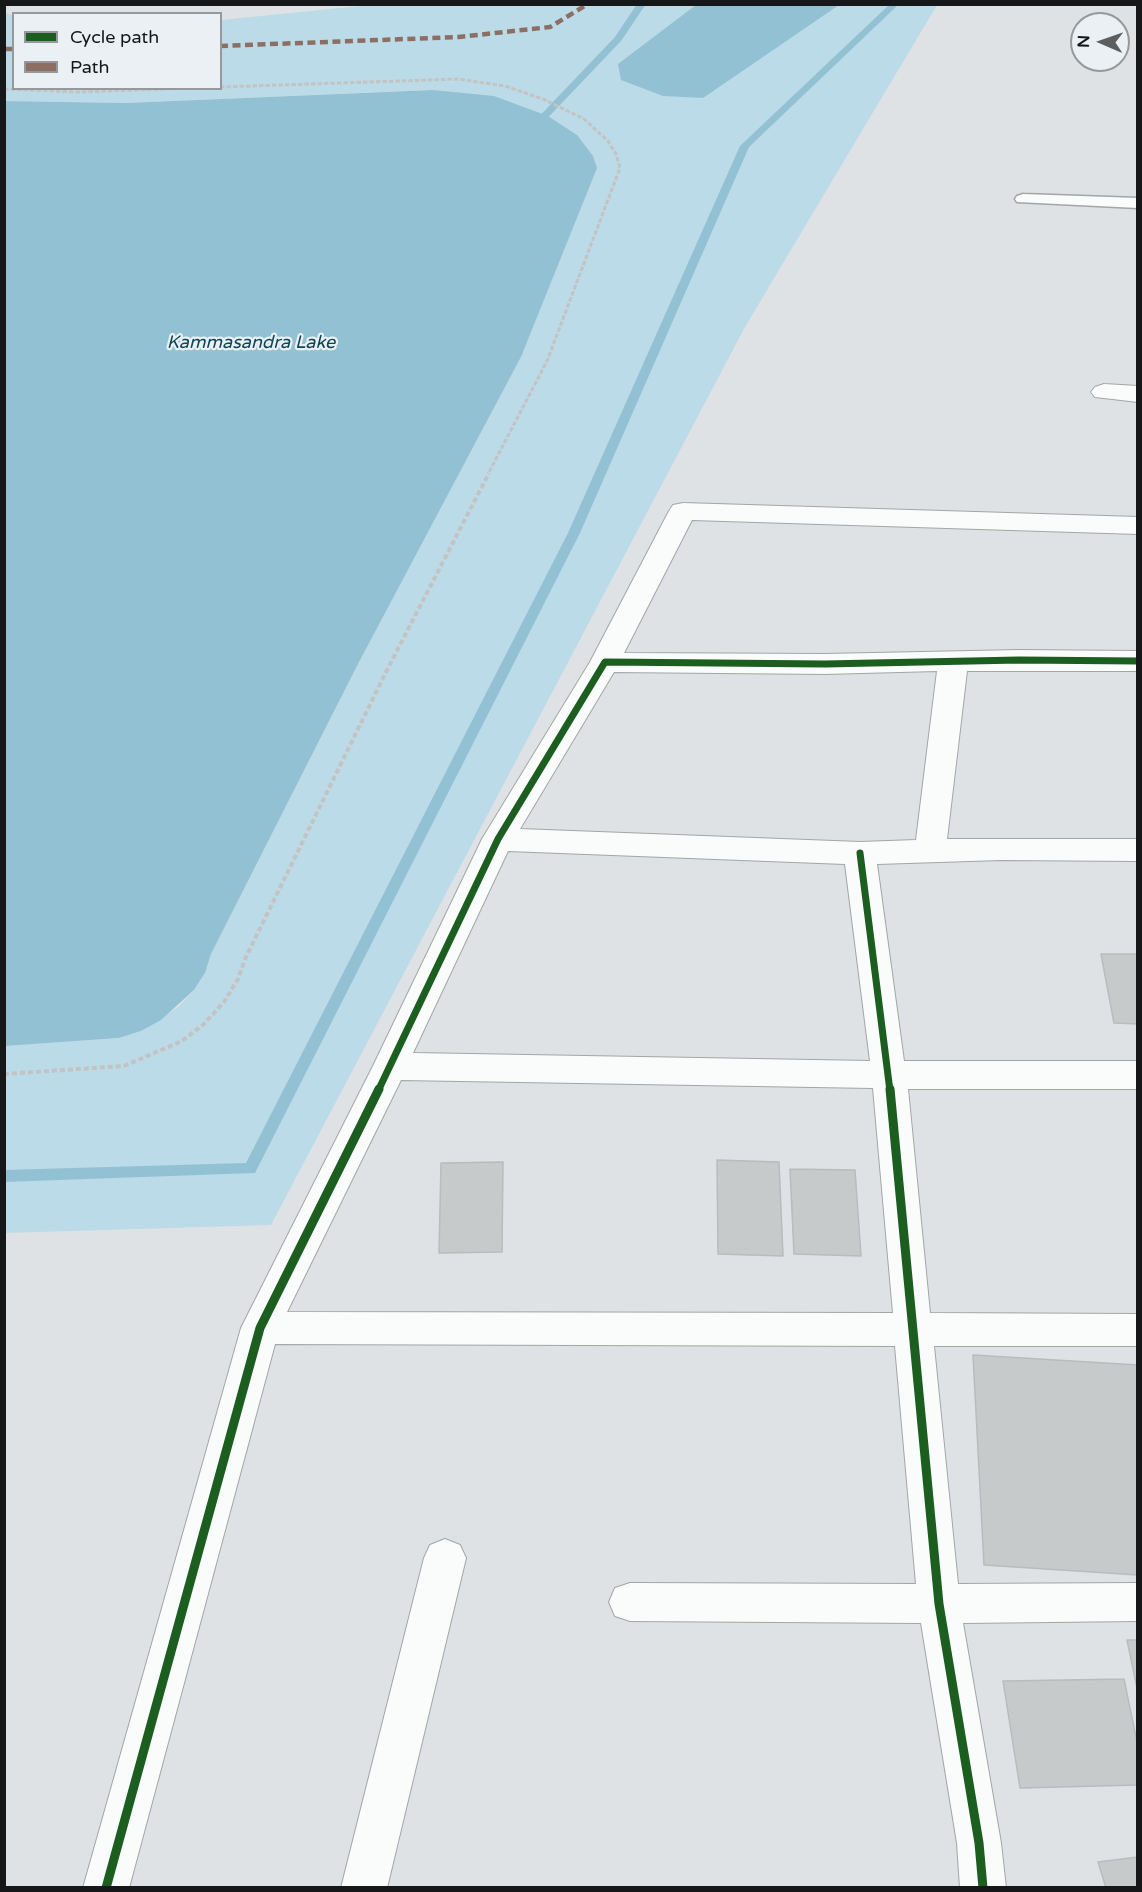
<!DOCTYPE html>
<style>
body{margin:0}
#map{position:relative;width:1142px;height:1892px;overflow:hidden;background:#dfe2e4;font-family:"Varela Round",sans-serif}
canvas{display:block}
.frame{position:absolute;inset:0;border:6px solid #151718;pointer-events:none}
.legend{position:absolute;left:12px;top:12px;width:210px;height:78px;box-sizing:border-box;background:#eaf0f3;border:2px solid #95999b;margin:0;padding:8px 10px;list-style:none;font-size:18px;color:#151718}
.legend li{display:flex;align-items:center;gap:12px;height:30px}
.legend b{width:30px;border:2px solid #95999b}
.north{position:absolute;left:1070px;top:12px;width:60px;height:60px;box-sizing:border-box;background:#eaf0f3;border:2px solid #95999b;border-radius:50%;rotate:272deg;font-size:16px;font-weight:700;line-height:24px;text-align:center;color:#151718}
.north::after{content:'';display:block;margin:auto;width:21px;height:27px;background:#5c5e5f;clip-path:polygon(50% 0,100% 100%,50% 72%,0 100%)}
</style>
<div id="map">
<canvas width="1142" height="1892"></canvas>
<div class="frame"></div>
<ul class="legend">
<li><b style="height:8px;background:#1b5e20"></b>Cycle path</li>
<li><b style="height:8px;background:#8d6e63"></b>Path</li>
</ul>
<div class="north">N</div>
</div>
<script>
const ctx = document.querySelector('canvas').getContext('2d');
ctx.lineJoin = 'round';
function fillPath(path, color) {
  ctx.fillStyle = color;
  ctx.fill(path, 'evenodd');
}
function poly(rows) {
  const path = new Path2D();
  for (const r of rows) {
    path.moveTo(r[0], r[1]);
    for (let i = 2; i < r.length; i += 2) path.lineTo(r[i], r[i + 1]);
  }
  return path;
}
function strokePath(path, color, width, dash) {
  ctx.strokeStyle = color;
  ctx.lineWidth = width;
  ctx.lineCap = dash ? 'butt' : 'round';
  ctx.setLineDash(dash || []);
  ctx.stroke(path);
}
function drawText(font, color, halo, rows, align = 'center') {
  ctx.font = font + ' "Varela Round",sans-serif';
  ctx.lineWidth = 4.5;
  ctx.setLineDash([]);
  ctx.textBaseline = 'middle';
  ctx.strokeStyle = halo;
  ctx.fillStyle = color;
  for (const [text, x, y, turn = 0] of rows) {
    ctx.save();
    ctx.translate(x, y);
    ctx.rotate((+turn || 0) * Math.PI / 180);
    ctx.textAlign = isNaN(turn) ? turn : align;
    if (halo) ctx.strokeText(text, 0, 0);
    ctx.fillText(text, 0, 0);
    ctx.restore();
  }
}
const green = poly([
 [380,4,937,5,745,327,271,1225,5,1233,5,1046,119,1038,141,1031,178,1007,194,990,205,973,211,954,358,664,521,357,596,167,433,90,126,103,5,101,4,13,13,15,14,88,220,88,221,20]
]);
const water = poly([
 [696,5,696,4,839,5,703,98,663,96,621,80,618,64],
 [433,90,494,96,548,116,577,135,593,156,597,168,521,357,358,664,211,954,205,973,194,990,161,1020,141,1031,119,1038,5,1046,5,101,126,103]
]);
const stream = poly([
 [637,4,646,4,621,41,537,129,531,129,531,125,615,37,637,4],
 [890,4,899,4,749,147,580,533,255,1173,4,1182,4,1170,246,1163,568,533,740,146,890,4]
]);
const building = poly([
 [1101,954,1138,954,1138,1024,1114,1023,1101,954],
 [717,1160,779,1162,783,1256,718,1254,717,1160],
 [503,1162,502,1252,439,1253,441,1163,503,1162],
 [790,1169,855,1170,861,1256,794,1254,790,1169],
 [973,1355,1138,1365,1138,1575,984,1565,973,1355],
 [1127,1640,1138,1640,1138,1693,1127,1640],
 [1124,1679,1138,1747,1138,1785,1020,1788,1003,1681,1124,1679],
 [1138,1857,1138,1888,1106,1888,1098,1862,1138,1857]
]);
const pathFar1 = poly([
 [220,87,458,79,505,86,543,99,584,119,608,141,616,154,620,168,547,361,488,474],
 [4,89,77,92,196,88]
]);
const path = poly([
 [4,1074,124,1066,182,1041,204,1024,224,1002,238,979,245,959,387,670,489,473]
]);
const service = poly([
 [1023,194,1138,198,1138,208,1017,202,1015,199,1017,196,1023,194]
]);
const minor = poly([
 [1104,384,1138,386,1138,402,1095,397,1091,392,1095,387,1104,384],
 [683,503,1138,517,1138,534,692,520,624,653,825,654,1019,650,1138,651,1138,671,967,671,947,839,1138,839,1138,861,1001,860,877,864,904,1061,1138,1061,1138,1089,908,1089,930,1313,1138,1314,1138,1346,934,1346,958,1584,1138,1583,1138,1621,963,1623,1001,1843,1006,1888,960,1888,957,1843,921,1623,630,1621,615,1616,609,1602,615,1588,630,1583,916,1584,895,1346,275,1344,129,1888,83,1888,241,1328,373,1066,482,839,590,662,669,511,673,505,683,503],
 [937,671,916,840,860,842,520,829,614,672,825,674,937,671],
 [508,851,845,864,870,1061,413,1053,508,851],
 [401,1080,873,1088,893,1313,287,1312,401,1080],
 [445,1539,460,1545,466,1558,387,1888,341,1888,424,1558,430,1545,445,1539]
]);
const quiet = poly([
 [220,46,459,37,550,27,588,4],
 [4,49,14,49]
]);
const cyclewayFar1 = poly([
 [860,853,890,1091],
 [378,1091,498,839,605,662,825,664,1019,660,1138,661]
]);
const cycleway = poly([
 [890,1089,939,1604,979,1843,983,1888],
 [106,1888,260,1328,379,1089]
]);
const farWaternames = [
 ["Kammasandra Lake",251,343]
];
fillPath(green, '#bcdbe8');
fillPath(water, '#93c1d4');
fillPath(stream, '#93c1d4');
fillPath(building, '#c7cacb');
strokePath(building, '#b9bbbc', 1.5);
strokePath(service, '#a3a5a6', 3);
strokePath(minor, '#a3a5a6', 2);
strokePath(pathFar1, '#c3c3c3', 3, [4.5, 2]);
strokePath(path, '#c3c3c3', 4, [5, 3]);
fillPath(service, '#fafbfb');
fillPath(minor, '#fafbfb');
strokePath(quiet, '#8d6e63', 4.5, [8, 4.5]);
strokePath(cyclewayFar1, '#1b5e20', 7);
strokePath(cycleway, '#1b5e20', 9);
drawText('italic 18px', '#0d4658', '#eaf0f3', farWaternames);
</script>
